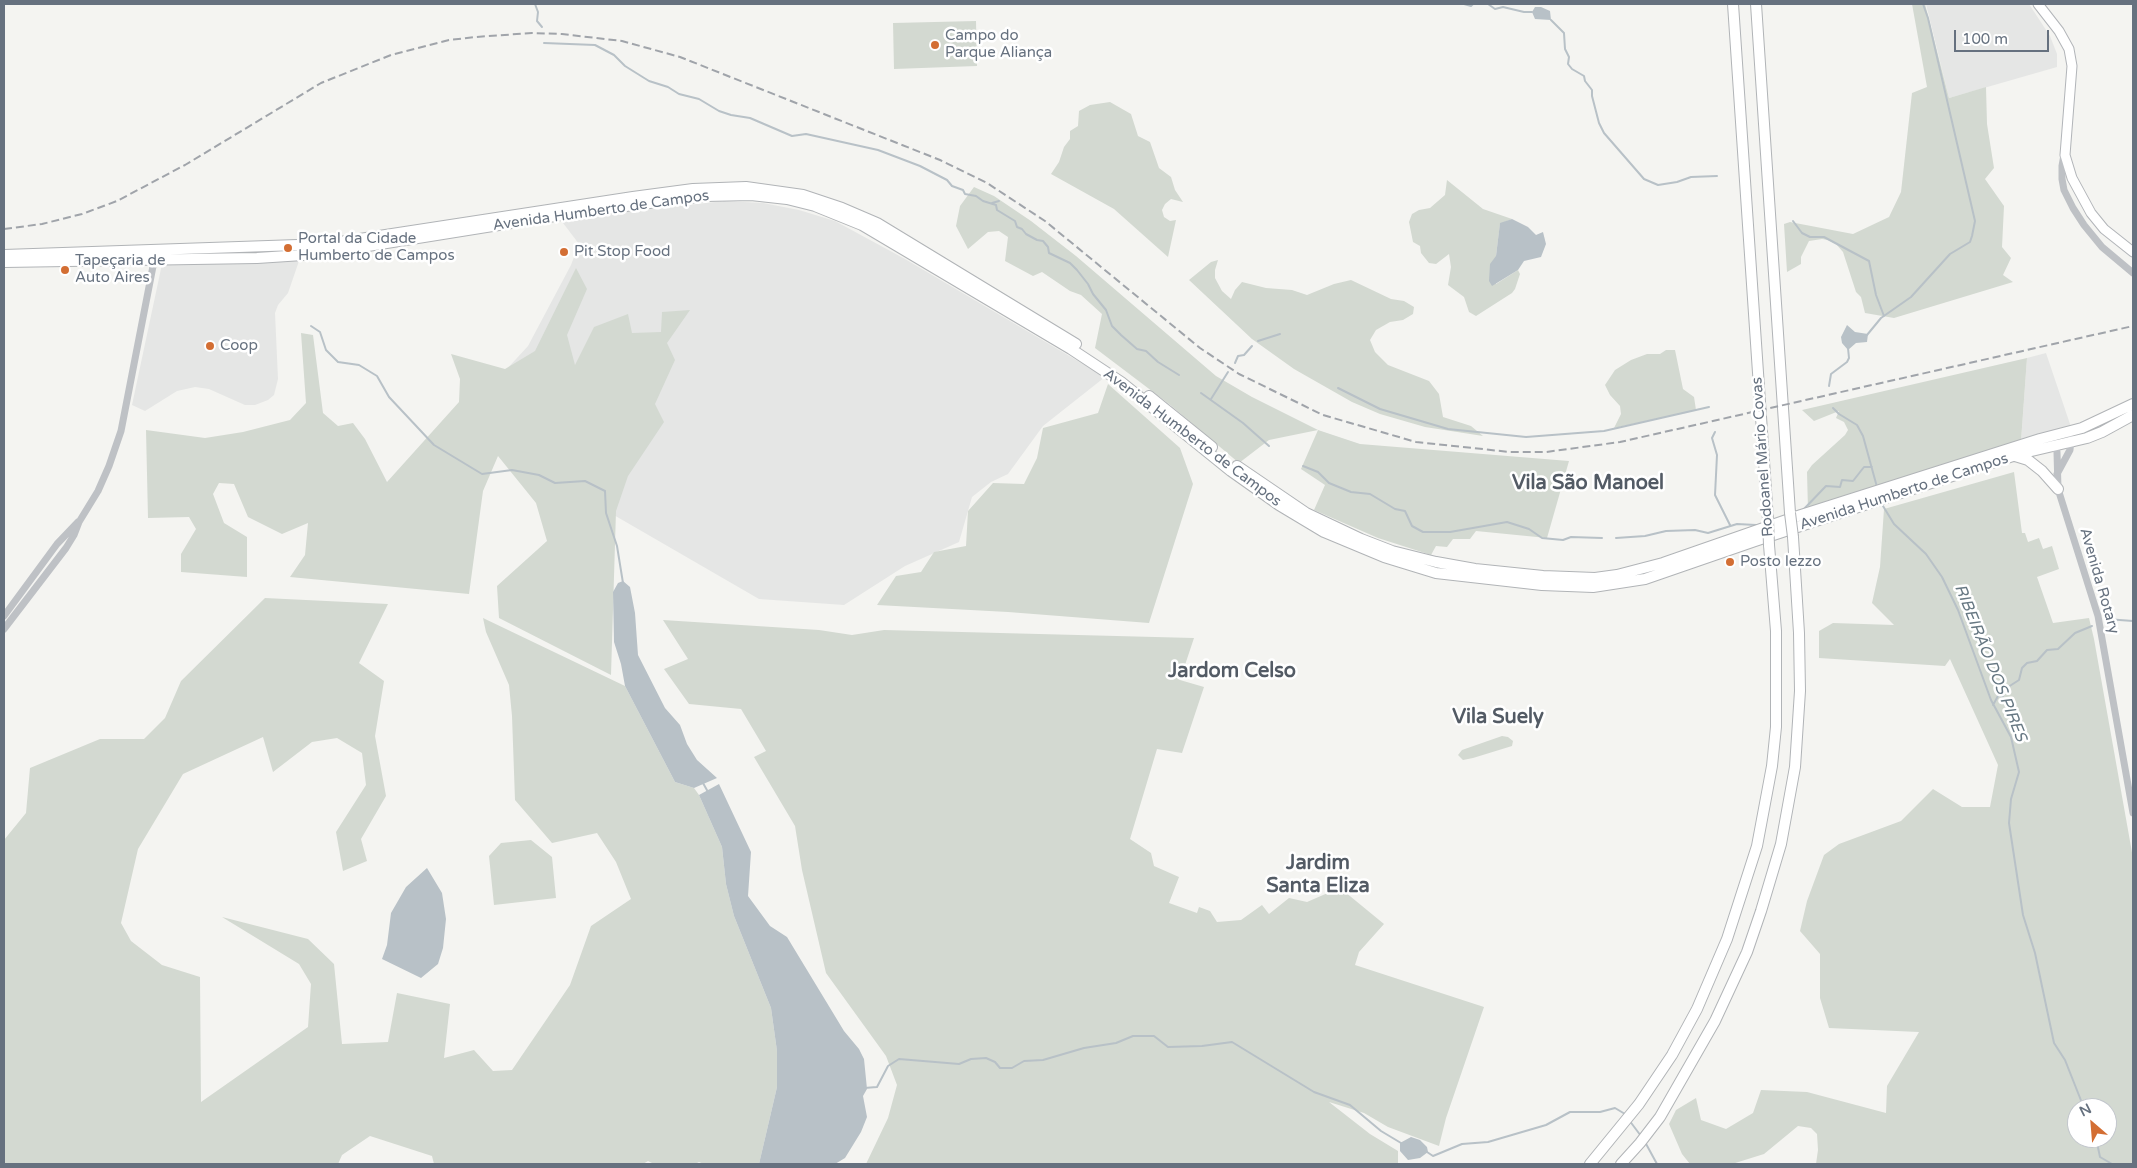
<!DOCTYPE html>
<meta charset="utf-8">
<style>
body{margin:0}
#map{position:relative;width:2137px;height:1168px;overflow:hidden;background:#f4f4f1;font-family:"Varela Round",sans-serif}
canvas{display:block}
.frame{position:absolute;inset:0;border:5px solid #66717f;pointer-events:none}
.north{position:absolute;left:2067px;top:1098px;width:50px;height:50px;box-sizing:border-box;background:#fff;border:1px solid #c2c6cc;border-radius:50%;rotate:333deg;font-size:14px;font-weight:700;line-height:20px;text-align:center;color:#66717f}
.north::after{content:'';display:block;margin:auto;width:18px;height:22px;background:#d36e33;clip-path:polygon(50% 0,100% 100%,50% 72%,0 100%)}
.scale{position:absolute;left:1954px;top:30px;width:95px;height:22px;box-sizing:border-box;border:2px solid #66717f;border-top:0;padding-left:6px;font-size:15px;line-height:18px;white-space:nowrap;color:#66717f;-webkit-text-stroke:4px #fff;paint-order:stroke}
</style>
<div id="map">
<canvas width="2137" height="1168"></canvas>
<div class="frame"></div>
<div class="north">N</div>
<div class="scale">100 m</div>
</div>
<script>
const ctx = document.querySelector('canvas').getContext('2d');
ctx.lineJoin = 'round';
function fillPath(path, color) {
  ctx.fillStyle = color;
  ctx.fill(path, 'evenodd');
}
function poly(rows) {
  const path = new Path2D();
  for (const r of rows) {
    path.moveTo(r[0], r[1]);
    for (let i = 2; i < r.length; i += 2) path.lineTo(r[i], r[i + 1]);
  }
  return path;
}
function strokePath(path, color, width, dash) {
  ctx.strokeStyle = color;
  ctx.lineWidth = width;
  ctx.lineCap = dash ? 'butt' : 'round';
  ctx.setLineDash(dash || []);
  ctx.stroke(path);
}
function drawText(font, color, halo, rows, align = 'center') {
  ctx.font = font + ' "Varela Round",sans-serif';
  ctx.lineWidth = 5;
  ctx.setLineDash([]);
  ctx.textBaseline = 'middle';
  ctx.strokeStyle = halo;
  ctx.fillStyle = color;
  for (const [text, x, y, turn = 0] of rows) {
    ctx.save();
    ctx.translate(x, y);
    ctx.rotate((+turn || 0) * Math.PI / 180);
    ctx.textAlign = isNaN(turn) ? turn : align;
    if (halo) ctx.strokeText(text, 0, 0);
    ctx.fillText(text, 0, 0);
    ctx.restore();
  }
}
const built = poly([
 [1926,4,2029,4,2050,36,2057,54,2057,67,1949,98],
 [724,201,763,203,799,210,835,221,905,259,1105,377,1043,426,1008,474,991,482,972,497,959,542,905,566,844,605,759,599,517,459,493,384,528,346,571,265,579,244,560,219],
 [299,261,288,293,278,305,275,313,278,379,274,395,268,400,255,405,245,405,209,389,195,387,177,391,145,411,132,405,162,264],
 [2046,353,2071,427,2021,441,2027,358]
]);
const green = poly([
 [1912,4,1925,4,1949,98,1986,87,1987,124,1994,168,1985,179,2004,206,2002,247,2011,258,2003,275,2013,282,1894,318,1865,313,1861,297,1856,292,1843,252,1836,244,1828,240,1822,239,1809,241,1801,257,1801,264,1787,272,1784,224,1790,222,1853,234,1889,217,1901,192,1912,93,1927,87],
 [976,21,977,66,894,69,893,23],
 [1110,102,1131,114,1138,136,1150,142,1159,168,1171,177,1175,190,1183,202,1171,199,1165,204,1162,210,1164,217,1170,221,1176,220,1168,257,1114,209,1051,174,1059,162,1064,147,1070,139,1070,131,1078,126,1079,111,1090,105],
 [1447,180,1483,209,1512,219,1500,224,1496,256,1496,284,1518,270,1520,274,1515,289,1512,293,1476,316,1469,312,1464,297,1448,285,1451,267,1449,254,1436,264,1429,263,1421,253,1420,246,1413,242,1409,222,1412,214,1419,210,1430,208,1445,195],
 [974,187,994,196,1031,221,1076,256,1216,376,1252,397,1318,430,1360,444,1569,461,1547,538,1476,531,1470,539,1453,539,1447,547,1436,546,1431,555,1378,538,1314,510,1325,485,1301,469,1318,430,1269,440,1239,463,1169,404,1095,348,1102,314,1081,295,1070,291,1042,272,1033,276,1005,261,1008,237,999,231,988,232,968,249,956,226,960,206],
 [1218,260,1215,270,1215,278,1222,291,1231,299,1235,290,1242,282,1266,288,1292,290,1307,295,1334,284,1351,280,1391,299,1404,301,1414,307,1413,314,1403,320,1390,322,1376,330,1370,340,1375,352,1388,365,1429,381,1439,394,1443,417,1471,426,1483,436,1425,427,1380,414,1352,402,1294,369,1252,339,1189,280,1211,262],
 [576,268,587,289,567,335,575,365,594,327,628,314,632,333,661,332,662,312,690,310,667,343,675,360,655,404,664,422,628,476,616,511,611,675,499,618,497,586,547,541,536,503,498,456,483,491,469,594,290,577,305,555,308,523,282,534,248,517,234,484,219,483,213,494,224,523,247,537,247,577,181,572,181,554,196,529,189,517,148,518,146,430,205,438,243,432,290,420,306,403,301,333,313,335,323,413,338,426,353,423,365,439,387,482,459,402,460,379,451,354,505,369,535,351],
 [1666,350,1675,350,1683,389,1694,397,1696,410,1614,428,1621,414,1620,406,1610,395,1605,385,1615,370,1631,360,1647,354,1660,354],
 [2027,358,2021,441,1808,510,1807,472,1812,465,1845,435,1848,430,1844,422,1836,418,1839,411,1814,421,1802,410],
 [1108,384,1180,448,1193,484,1149,623,1008,612,877,605,896,576,921,572,934,552,966,546,968,511,993,483,1024,484,1037,458,1043,428,1098,413],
 [2014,472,2022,533,2025,533,2028,542,2039,538,2043,549,2052,546,2059,569,2037,577,2053,623,2089,618,2094,639,2133,858,2133,1164,1816,1164,1818,1150,1817,1134,1811,1128,1798,1126,1764,1154,1732,1164,1690,1164,1682,1154,1669,1124,1676,1110,1696,1098,1701,1120,1726,1129,1753,1113,1761,1090,1807,1092,1886,1113,1887,1086,1919,1032,1829,1028,1820,998,1820,954,1800,931,1807,901,1824,855,1839,844,1901,821,1933,789,1962,807,1990,807,1998,765,1950,659,1945,666,1819,658,1819,631,1833,623,1894,625,1872,603,1880,567,1884,509],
 [2077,1108,2107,1108,2107,1138,2077,1138],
 [265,598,388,604,359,663,384,681,375,736,386,796,361,839,367,861,343,871,336,832,366,785,362,753,337,738,312,742,273,772,263,737,183,774,138,849,121,923,131,941,162,965,200,977,201,1102,308,1027,311,984,299,964,222,917,308,939,334,964,342,1044,388,1042,397,993,450,1004,444,1058,474,1050,493,1071,512,1070,570,985,591,926,631,899,616,862,597,833,552,843,515,800,512,716,509,685,486,632,483,618,625,686,675,782,694,788,699,795,722,847,726,884,734,916,771,1008,777,1051,777,1087,759,1164,704,1164,699,1162,695,1164,654,1164,648,1161,643,1164,434,1164,432,1156,370,1136,342,1155,338,1164,4,1164,4,840,26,813,30,768,100,739,144,739,165,718,181,681],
 [663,620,819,630,852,635,884,630,1194,638,1180,680,1204,687,1182,753,1157,749,1130,839,1151,853,1154,866,1179,877,1169,903,1197,913,1199,907,1210,911,1217,922,1241,920,1262,905,1269,914,1289,898,1307,902,1330,892,1345,892,1384,924,1359,952,1355,965,1484,1007,1446,1118,1439,1146,1388,1127,1364,1113,1329,1102,1370,1134,1398,1151,1398,1164,866,1164,888,1118,897,1085,886,1056,826,973,802,870,795,826,754,757,766,751,741,709,689,704,664,669,688,659],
 [1502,736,1508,737,1513,741,1512,746,1473,758,1463,760,1458,755,1462,750],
 [531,840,552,857,556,898,494,905,489,856,501,843]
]);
const water = poly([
 [1535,7,1541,7,1550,11,1551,20,1535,19,1532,12],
 [1512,219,1528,227,1536,235,1543,232,1546,244,1541,257,1524,261,1518,270,1492,286,1489,281,1490,264,1496,256,1500,223],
 [1847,325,1855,332,1868,334,1867,342,1856,343,1848,350,1842,343,1841,337],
 [623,581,630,587,635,613,638,655,665,708,680,725,687,744,697,760,717,778,694,788,675,782,625,686,621,664,614,642,613,592,618,583],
 [719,784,751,852,748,896,770,926,787,937,844,1031,859,1049,864,1059,867,1089,863,1096,867,1117,861,1132,845,1158,835,1164,759,1164,777,1087,777,1051,771,1008,734,916,726,884,722,847,699,795],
 [427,868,442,893,446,919,443,948,438,964,421,978,382,959,387,945,391,913,406,887],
 [1411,1137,1420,1140,1427,1147,1428,1152,1420,1158,1408,1160,1400,1151,1400,1143]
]);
const stream = poly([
 [535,4,538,12,537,21,542,27],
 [1464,4,1471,6,1473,4],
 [1488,4,1495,9,1503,7,1524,12,1532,12],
 [1551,20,1564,33,1565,49,1569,57,1568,64,1572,69,1584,76,1585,81,1592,90,1592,96,1599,123,1604,133,1644,179,1658,185,1677,182,1691,177,1717,176],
 [544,43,595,45,614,55,625,66,649,81,668,87,679,94,699,99,719,111,731,115,750,118,792,136,806,134,878,150,920,166,947,180,952,186,963,190,965,194,976,196,983,201,996,205,997,210,1015,221,1017,227,1022,229,1026,234,1037,240,1043,241,1048,247,1049,253,1070,263,1077,270,1088,284,1093,294,1106,310,1112,326,1121,335,1137,349,1146,351,1158,362,1179,375],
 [992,203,999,201],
 [1793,221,1802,233,1810,237,1824,237,1869,261,1876,295,1884,316],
 [311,326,320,332,326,350,338,362,359,365,377,376,389,397,434,445,482,474,512,470,539,475,555,483,585,481,605,491,606,513,617,546,623,583],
 [1867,335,1881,318,1911,297,1950,254,1970,242,1972,236,1975,221,1928,18,1923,4],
 [1258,341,1280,334],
 [1235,363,1238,356,1244,355,1252,346],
 [1829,386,1831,374,1847,362,1849,358,1848,348],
 [1338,388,1380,409,1448,429,1526,437,1604,431,1709,407],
 [1201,393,1243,423,1269,446],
 [1211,399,1228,372],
 [1833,408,1839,414,1857,425,1863,436,1877,487],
 [1715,432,1712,438,1717,455,1715,495,1730,525],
 [1303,466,1318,472,1329,483,1351,492,1370,494,1395,509,1405,511,1412,526,1423,532,1450,532,1507,522,1529,529,1542,538,1563,540,1571,537,1602,538],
 [1883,506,1894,524,1926,554,1942,577,1958,610,1991,700,2011,737,2019,772,2011,799,2009,823,2023,915,2035,953,2054,1043,2065,1060,2084,1108],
 [1803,510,1826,486,1840,487,1842,480,1853,481,1864,467,1872,467],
 [1616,538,1645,536,1666,531,1695,530,1708,533,1737,524,1756,525],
 [2106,619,2133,621],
 [1993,705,1998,696,2003,696,2005,689,2019,680,2022,668,2027,663,2037,661,2047,650,2058,649,2075,633,2092,626],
 [703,783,708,792],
 [864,1088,877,1087,888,1066,899,1059,959,1064,971,1059,986,1058,995,1062,1000,1068,1012,1068,1024,1061,1043,1060,1084,1048,1116,1043,1133,1036,1154,1036,1168,1047,1202,1046,1232,1042,1314,1092,1350,1105,1381,1131,1401,1143],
 [1629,1120,1641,1136],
 [2096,1138,2100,1157,2112,1164],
 [1645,1142,1657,1164],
 [1427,1152,1433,1156,1462,1144,1488,1142,1546,1125,1570,1112,1600,1112,1615,1108,1625,1114]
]);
const minor = poly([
 [2064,155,2062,166,2062,179,2064,190,2073,208,2084,225,2102,247,2133,273],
 [2052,436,2057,452,2058,489,2098,616,2133,813],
 [2057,474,2070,450,2071,439],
 [4,616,57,544,78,522],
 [4,629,66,548,74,535,79,522,98,491,109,466,121,431,155,256]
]);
const major = poly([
 [2038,4,2059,31,2069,49,2072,66,2065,155,2072,178,2091,213,2104,229,2133,252]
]);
const highway = poly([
 [1733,4,1768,520],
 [1756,4,1790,513],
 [4,255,327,244,633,197,693,189,746,187,803,195,842,208,877,223,1076,344],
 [4,262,257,258,318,254,586,211,705,196,751,195,787,199,815,206,862,225,1071,349,1121,382,1231,471,1279,505,1324,532,1384,557,1436,573,1542,585,1593,587,1645,579,1755,541,2019,454,2087,438,2102,432,2133,415],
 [1149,396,1212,447],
 [2015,456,2028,460,2042,471,2058,489],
 [1237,466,1306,513,1361,539,1392,551,1436,562,1475,569,1543,576,1595,578,1617,575,1663,563,1801,515,2040,439,2082,428,2133,404],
 [1590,1164,1639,1104,1672,1055,1697,1009,1727,939,1757,846,1772,766,1776,727,1776,631,1769,545],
 [1621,1164,1640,1143,1660,1117,1715,1021,1747,952,1761,911,1781,844,1795,767,1800,691,1799,633,1793,537]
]);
const rail = poly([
 [4,229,42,224,82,214,117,201,185,165,321,83,391,55,449,40,476,37,532,33,562,34,622,41,680,57,940,160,987,183,1045,221,1200,348,1239,374,1323,415,1416,442,1510,452,1546,452,1620,442,2133,326]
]);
const highwayBridge = poly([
 [1790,513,1793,537],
 [1768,520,1769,545]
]);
const markers = [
 [935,45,5,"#d36e33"],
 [288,248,5,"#d36e33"],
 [564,252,5,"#d36e33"],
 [65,270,5,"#d36e33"],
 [210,346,5,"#d36e33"],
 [1730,562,5,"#d36e33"]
];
const poiNames = [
 ["Campo do",945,36],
 ["Parque Aliança",945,53],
 ["Portal da Cidade",298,239],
 ["Humberto de Campos",298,256],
 ["Pit Stop Food",574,252],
 ["Tapeçaria de",75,261],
 ["Auto Aires",75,278],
 ["Coop",220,346],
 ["Posto Iezzo",1740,562]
];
const streetNames = [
 ["Avenida Humberto de Campos",601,211,-8],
 ["Avenida Humberto de Campos",1192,438,37],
 ["Rodoanel Mário Covas",1763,457,-94],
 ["Avenida Humberto de Campos",1904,492,-18],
 ["Avenida Rotary",2099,581,74]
];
const waterNames = [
 ["RIBEIRÃO DOS PIRES",1990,663,68]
];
const districtNames = [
 ["Vila São Manoel",1588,484],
 ["Jardom Celso",1232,672],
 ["Vila Suely",1498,718],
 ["Jardim",1318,864],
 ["Santa Eliza",1318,887]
];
fillPath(built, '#e5e6e5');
fillPath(green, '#d3d9d1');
fillPath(water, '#b8c1c7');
strokePath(stream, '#b8c1c7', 2);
strokePath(major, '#b2b5b9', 11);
strokePath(highway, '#b1b4b7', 12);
strokePath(minor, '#bec1c5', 7);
strokePath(major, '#fff', 9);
strokePath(highway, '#fff', 10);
strokePath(rail, '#a0a4aa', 2, [8, 4]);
strokePath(highwayBridge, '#b1b4b7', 12, []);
strokePath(highwayBridge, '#fff', 10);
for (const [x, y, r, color] of markers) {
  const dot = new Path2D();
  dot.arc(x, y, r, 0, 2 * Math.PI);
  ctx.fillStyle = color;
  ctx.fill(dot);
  strokePath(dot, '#fff', 2);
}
drawText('15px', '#66717f', '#fff', poiNames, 'left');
drawText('15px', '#66717f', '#fff', streetNames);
drawText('italic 16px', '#677883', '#fff', waterNames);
drawText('bold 20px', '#535b65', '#fff', districtNames);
</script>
